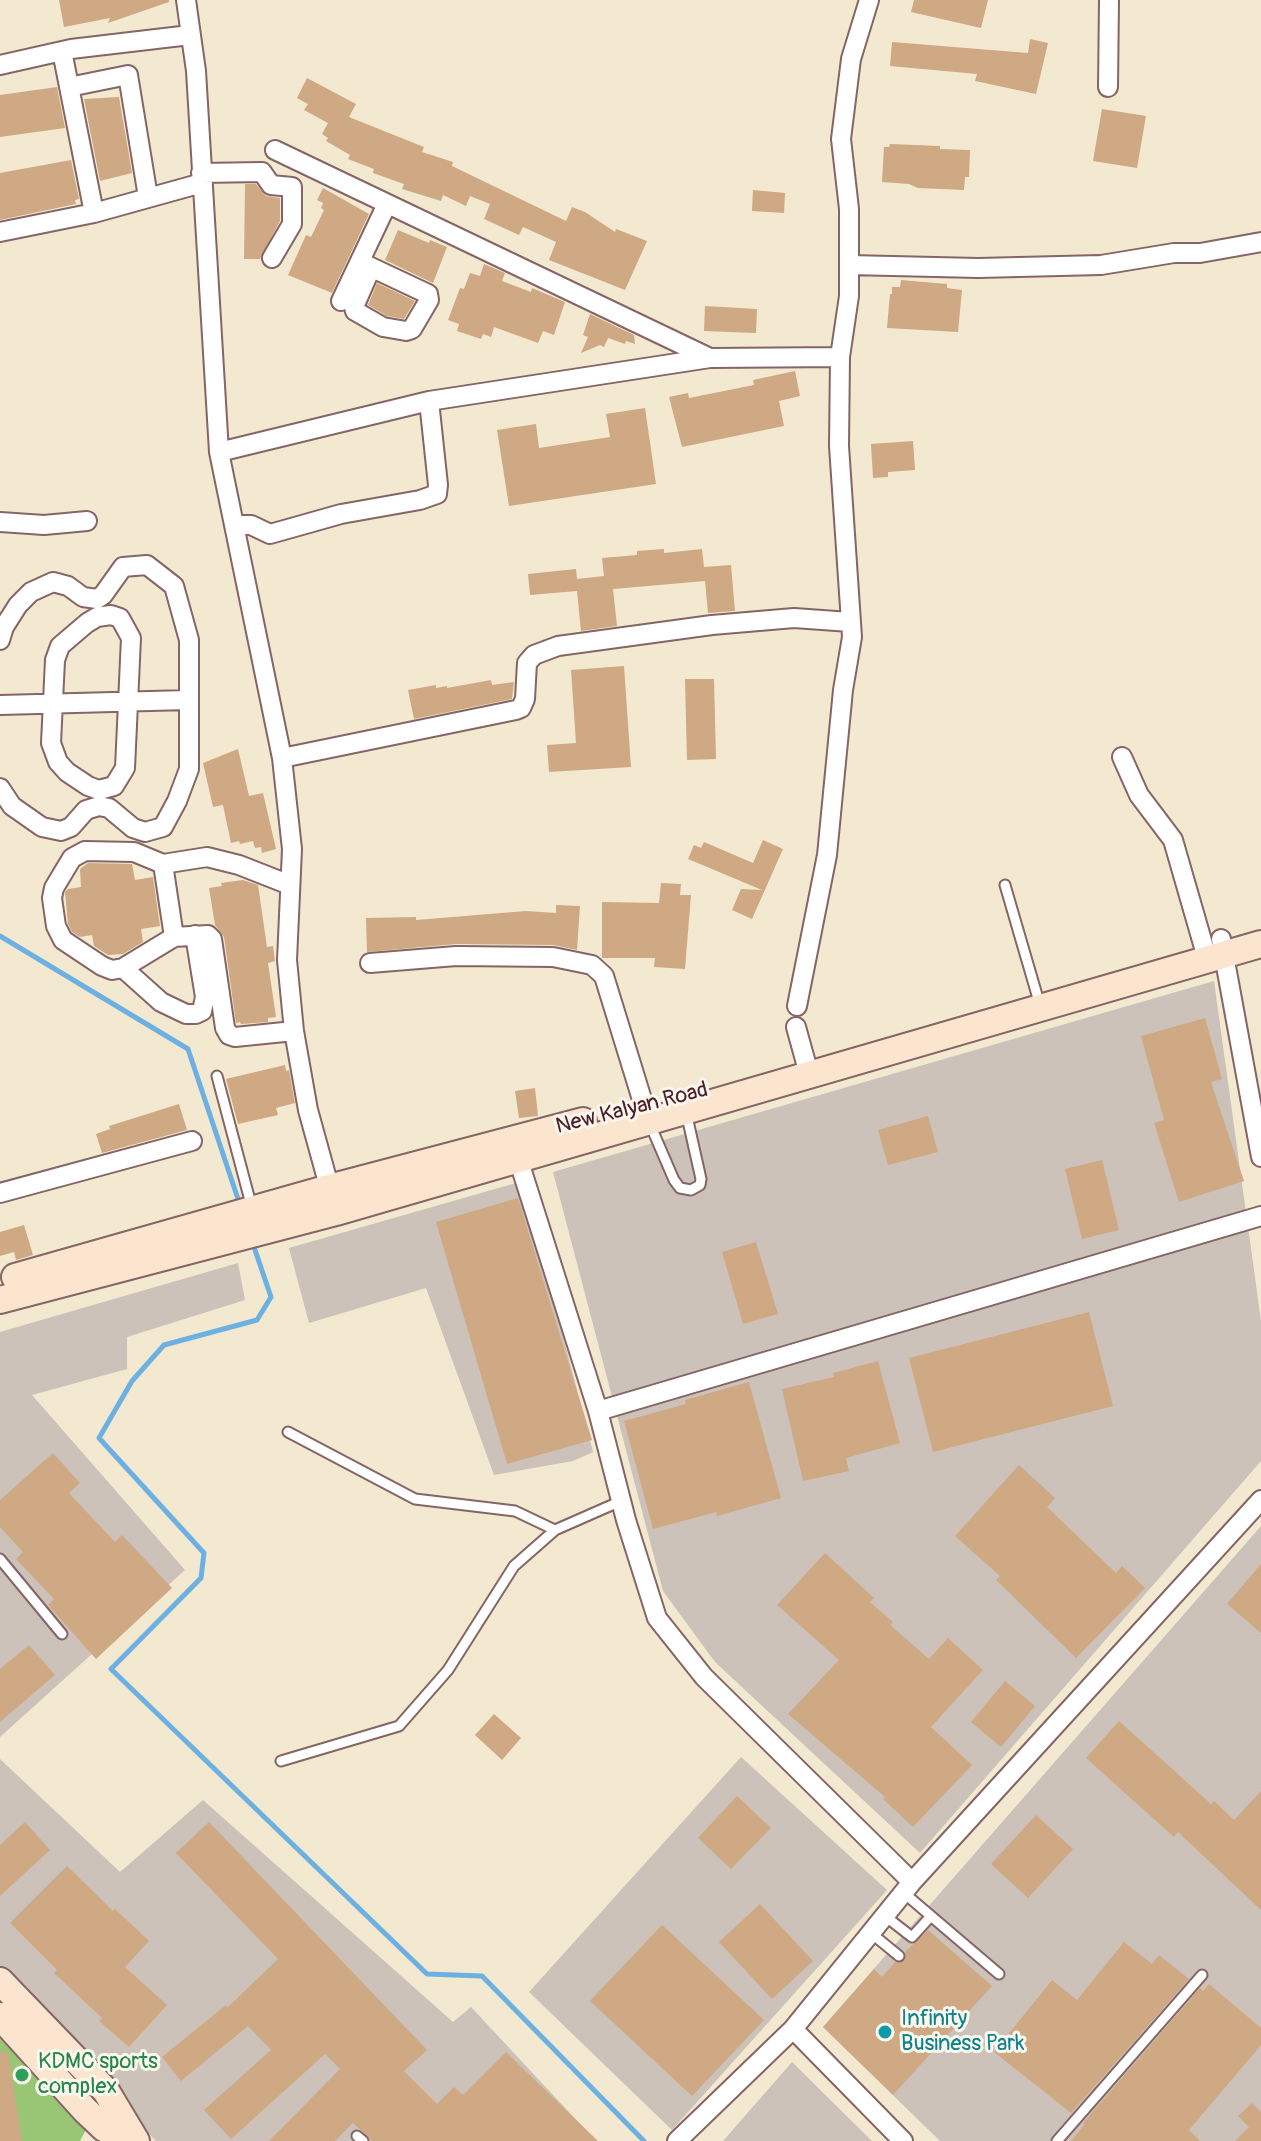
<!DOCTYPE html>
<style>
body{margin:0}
canvas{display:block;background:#f3e8d0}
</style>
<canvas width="1261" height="2141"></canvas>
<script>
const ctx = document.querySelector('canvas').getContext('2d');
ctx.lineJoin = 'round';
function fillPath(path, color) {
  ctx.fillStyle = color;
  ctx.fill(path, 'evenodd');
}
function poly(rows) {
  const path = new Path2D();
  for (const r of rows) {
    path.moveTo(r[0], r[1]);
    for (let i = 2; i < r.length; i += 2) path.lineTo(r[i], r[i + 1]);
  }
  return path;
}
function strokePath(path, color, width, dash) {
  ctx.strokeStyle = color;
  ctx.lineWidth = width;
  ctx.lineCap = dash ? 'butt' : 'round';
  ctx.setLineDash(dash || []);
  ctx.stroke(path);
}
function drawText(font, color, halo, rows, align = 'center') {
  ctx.font = font + ' Pangolin,sans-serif';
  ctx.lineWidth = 6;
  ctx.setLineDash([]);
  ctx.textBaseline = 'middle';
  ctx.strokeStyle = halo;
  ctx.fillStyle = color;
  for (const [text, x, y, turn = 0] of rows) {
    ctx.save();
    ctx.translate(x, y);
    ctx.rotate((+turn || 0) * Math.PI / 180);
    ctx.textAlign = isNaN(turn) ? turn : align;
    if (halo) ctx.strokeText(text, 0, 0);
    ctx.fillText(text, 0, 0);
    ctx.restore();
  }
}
const industrial = poly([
 [1214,981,1261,1321,1261,1461,920,1853,715,1662,663,1591,553,1172],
 [523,1181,593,1452,573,1461,494,1475,426,1288,309,1323,289,1248],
 [238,1263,245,1300,127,1337,127,1369,32,1395,185,1570,0,1737,0,1332],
 [1261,1526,1261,2141,940,2141,823,2027],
 [741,1757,887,1890,672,2130,529,1992],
 [0,1759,120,1872,203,1800,453,2022,471,2007,596,2141,156,2141,0,1979],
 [792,2062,872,2141,723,2141]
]);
const green = poly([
 [0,2027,90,2122,80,2141,0,2141]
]);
const stream = poly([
 [0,936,188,1049,239,1202],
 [253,1244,271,1297,257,1320,164,1345,132,1381,99,1438,204,1553,201,1578,111,1669,427,1974,482,1976,644,2141]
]);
const building = poly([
 [59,0,169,0,169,2,108,23,110,18,64,27],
 [914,0,988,0,981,28,911,12],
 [1030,39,1048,43,1036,94,975,81,977,74,890,66,892,42,1028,53],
 [307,78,356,104,349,117,424,147,422,152,453,162,452,166,566,221,572,207,585,212,615,232,616,229,647,241,625,290,549,260,556,242,523,227,519,235,484,219,490,204,470,196,466,206,443,195,441,201,402,189,404,184,373,173,374,169,348,159,350,155,326,141,328,138,322,134,328,123,304,110,308,104,297,98],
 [57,87,65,128,0,137,0,95],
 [119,97,132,173,100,181,84,99],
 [1102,109,1146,116,1137,168,1093,161],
 [890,144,940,146,940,149,970,150,969,177,965,177,964,190,918,188,909,184,882,182,884,147,889,147],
 [71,160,79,199,75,200,76,204,0,220,0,173],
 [245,184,256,184,266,196,280,198,280,221,260,259,244,259],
 [323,188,369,214,332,293,288,275,306,235,311,237,324,210,321,208,323,203,317,200],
 [753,190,785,193,784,213,752,211],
 [398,230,429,243,430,240,447,247,433,283,385,260],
 [484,264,505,273,502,281,531,292,532,288,565,302,554,335,543,331,538,343,494,327,491,337,483,334,481,339,457,331,459,324,448,320,460,288,464,289,470,273,480,276],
 [901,280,947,284,947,288,962,290,958,332,887,328,890,294,892,294,892,287,900,287],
 [377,283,415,301,404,319,387,316,368,305],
 [705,306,757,309,756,333,704,331],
 [590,314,634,335,635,344,626,341,625,344,608,338,604,347,600,345,581,353,588,337,583,335],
 [795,371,800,396,779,401,784,426,682,447,669,397,688,393,689,398,754,385,753,380],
 [645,408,656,484,509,506,497,430,536,424,539,448,610,437,606,414],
 [913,441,915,470,888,472,888,477,873,478,871,444],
 [664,549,664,553,702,549,704,567,731,565,735,611,708,613,705,581,613,589,617,626,581,631,577,591,530,595,528,574,576,569,577,579,604,576,602,558,637,555,637,551],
 [624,666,631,767,549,772,547,745,576,743,571,670],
 [685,679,714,679,716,759,687,760],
 [491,680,492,685,514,682,512,699,414,719,408,690,436,685,436,688,447,686,447,688],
 [238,749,249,796,263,793,276,849,262,853,261,847,255,848,253,841,240,844,239,841,231,843,223,805,213,807,203,763],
 [763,840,783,849,752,919,732,910,741,889,762,890,688,859,694,845,701,848,704,842,753,863],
 [88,863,132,864,135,880,153,877,160,926,141,929,143,942,123,954,108,955,94,946,92,935,80,937,72,932,68,924,65,892,68,889,81,887,80,869],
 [243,880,258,885,267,947,273,946,275,961,268,963,276,1017,268,1018,268,1022,241,1024,240,1022,236,1023,224,937,215,925,209,888,222,886,221,883],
 [661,883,681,884,680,895,691,895,685,969,654,967,655,958,602,958,602,902,659,903],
 [556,905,580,906,577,950,553,945,456,944,367,952,366,918,416,917,416,920,526,911,556,913],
 [1205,1018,1222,1079,1211,1082,1244,1181,1179,1202,1154,1123,1164,1120,1141,1036],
 [285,1065,286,1071,289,1070,295,1103,276,1108,278,1115,238,1124,226,1079],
 [535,1088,538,1116,519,1118,515,1091],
 [179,1104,187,1130,102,1153,96,1134,110,1129,109,1126],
 [928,1116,938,1152,888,1165,878,1130],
 [1102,1160,1119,1230,1082,1239,1065,1169],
 [518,1198,592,1440,507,1464,436,1222],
 [24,1225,33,1255,16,1260,14,1252,0,1256,0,1232],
 [756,1242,778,1314,743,1324,722,1252],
 [1089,1312,1113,1406,933,1452,909,1358],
 [878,1361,900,1443,846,1458,849,1471,803,1481,782,1389,834,1377,833,1373],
 [749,1382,781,1498,717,1516,716,1512,653,1529,624,1421,686,1404,685,1400],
 [53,1453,80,1483,69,1493,115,1542,122,1535,172,1588,96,1659,48,1605,54,1599,16,1559,23,1552,0,1527,0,1500],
 [1019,1465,1055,1498,1047,1507,1116,1573,1122,1566,1145,1588,1076,1658,996,1580,1000,1576,955,1536],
 [825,1553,874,1598,870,1602,893,1622,890,1625,929,1659,948,1638,983,1670,931,1727,972,1765,913,1827,883,1799,885,1797,788,1714,839,1660,777,1605],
 [1261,1564,1261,1633,1227,1604],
 [29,1645,55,1675,0,1722,0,1669],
 [1005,1681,1035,1706,1001,1747,971,1722],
 [494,1714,521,1738,502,1760,475,1735],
 [1119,1721,1211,1804,1214,1801,1234,1820,1261,1791,1261,1910,1178,1832,1174,1837,1086,1758],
 [737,1796,771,1828,731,1869,698,1838],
 [1036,1815,1073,1849,1028,1898,991,1864],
 [25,1822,50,1850,0,1896,0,1845],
 [209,1822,427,2050,404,2071,437,2104,454,2087,463,2095,506,2052,598,2141,372,2141,353,2123,335,2141,269,2141,340,2069,325,2054,231,2139,204,2110,271,2050,248,2026,181,2081,162,2057,226,2005,228,2007,278,1959,176,1853],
 [67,1866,113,1911,115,1909,149,1941,125,1967,167,2005,129,2047,99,2021,102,2018,54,1973,57,1970,10,1923],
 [760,1904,813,1961,772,1999,719,1942],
 [662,1925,764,2020,692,2096,590,2001],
 [928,1930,992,1986,893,2095,823,2027,874,1969,882,1977,895,1962,904,1961,905,1952],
 [1124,1942,1152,1964,1159,1955,1189,1979,1071,2113,994,2052,1052,1980,1077,2000],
 [1209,1984,1261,2028,1261,2045,1189,2130,1200,2141,1071,2141,1085,2124,1083,2123,1200,1988,1203,1991],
 [0,2052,8,2052,22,2141,0,2141],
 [1252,2103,1261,2112,1261,2141,1235,2141,1249,2127,1238,2116]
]);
const lane = poly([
 [1005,885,1037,995],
 [217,1076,252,1208],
 [649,1122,674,1180,680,1188,691,1190,700,1185,701,1179,686,1112],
 [288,1432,415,1499,515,1511,555,1530],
 [0,1559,62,1634],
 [281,1761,399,1726,448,1670,514,1566,555,1530,621,1501],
 [904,1893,999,1974],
 [885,1916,912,1937,931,1916],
 [871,1933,899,1956],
 [357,2136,363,2141],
 [1057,2141,1202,1975]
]);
const street = poly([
 [186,0,196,71,219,452,429,401,710,358],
 [62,51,94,213],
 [0,65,71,49,190,35],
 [69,87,128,75,148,197],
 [1108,87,1109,0],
 [275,150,710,358,840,357],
 [201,173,262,172,271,185,292,187,292,224,272,258],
 [0,232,94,213,202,183],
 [360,262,428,294,429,300,412,329,406,331,383,327,355,311,354,307,371,268],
 [849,265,978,268,1101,265,1174,253,1200,253,1261,242],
 [341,301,387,204],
 [219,452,282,758,292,849,287,960,294,1031,308,1110,332,1197],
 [0,522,44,525,87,521],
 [234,525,251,525,270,534,341,514,420,500,437,494,438,485,429,401],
 [111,615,120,618,131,638,125,768,114,786,99,790,88,786,67,772,58,762,51,743,55,660,60,646,87,623,97,617,111,615],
 [0,640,4,627,18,605,31,592,53,582,68,586,83,597,97,599,103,595,123,567,147,565,174,586,189,640,189,769,177,801,163,827,145,832,133,828,109,808,99,806,86,810,71,827,61,831,42,827,12,806,0,788],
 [0,705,188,700],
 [1122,757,1139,795,1173,840,1207,958],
 [282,758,516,710,521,708,525,699,527,663,534,655,558,646,712,625,794,618,850,622],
 [163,864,174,937],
 [290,885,239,865,207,857,163,864,134,852,85,851,72,858,54,888,52,898,56,926,63,940,102,966,112,970,123,968,174,937,208,935,212,939,225,1028,229,1035,235,1037,294,1031],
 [1221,939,1261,1157],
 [370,963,456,956,553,957,592,965,604,976,648,1119],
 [123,968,161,1002,186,1014,196,1014,202,1011,205,997,195,935],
 [797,1006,827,855,843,690,852,637,839,446,840,357,849,296,849,209,841,139,851,59,869,0],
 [796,1027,809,1074],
 [515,1149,598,1411,1261,1216],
 [0,1193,192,1141],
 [598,1411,626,1520,657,1618,704,1677,912,1882],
 [793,2029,912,1882,1261,1500],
 [677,2141,793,2029,903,2141]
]);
const secondary = poly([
 [15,1277,329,1188,583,1121],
 [0,1300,336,1212,1261,944],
 [0,1981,106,2091,136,2141],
 [0,2016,85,2110,104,2128,130,2141]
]);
const markers = [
 [885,2032,8,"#0f9aa8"],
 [22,2075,8,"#2e9e5b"]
];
const streetNames = [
 ["New Kalyan Road",632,1109,-14]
];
const cultureNames = [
 ["Infinity",901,2019],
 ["Business Park",901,2044]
];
const leisureNames = [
 ["KDMC sports",38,2062],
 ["complex",38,2087]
];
fillPath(industrial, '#ccc2b9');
fillPath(green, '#98c675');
strokePath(stream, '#6db1e3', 5);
fillPath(building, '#cfa984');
strokePath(lane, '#856565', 13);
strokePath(street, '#856565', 22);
strokePath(secondary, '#856565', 30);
strokePath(lane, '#fff', 9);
strokePath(street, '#fff', 18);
strokePath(secondary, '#fbe5cf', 26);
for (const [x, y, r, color] of markers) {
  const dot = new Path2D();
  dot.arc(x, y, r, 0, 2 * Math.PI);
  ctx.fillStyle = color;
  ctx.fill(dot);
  strokePath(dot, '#fbf7ec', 3);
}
drawText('22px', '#4a1f2b', '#fbf7ec', streetNames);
drawText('22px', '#0d838f', '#fbf7ec', cultureNames, 'left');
drawText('22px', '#27864d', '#fbf7ec', leisureNames, 'left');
</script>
